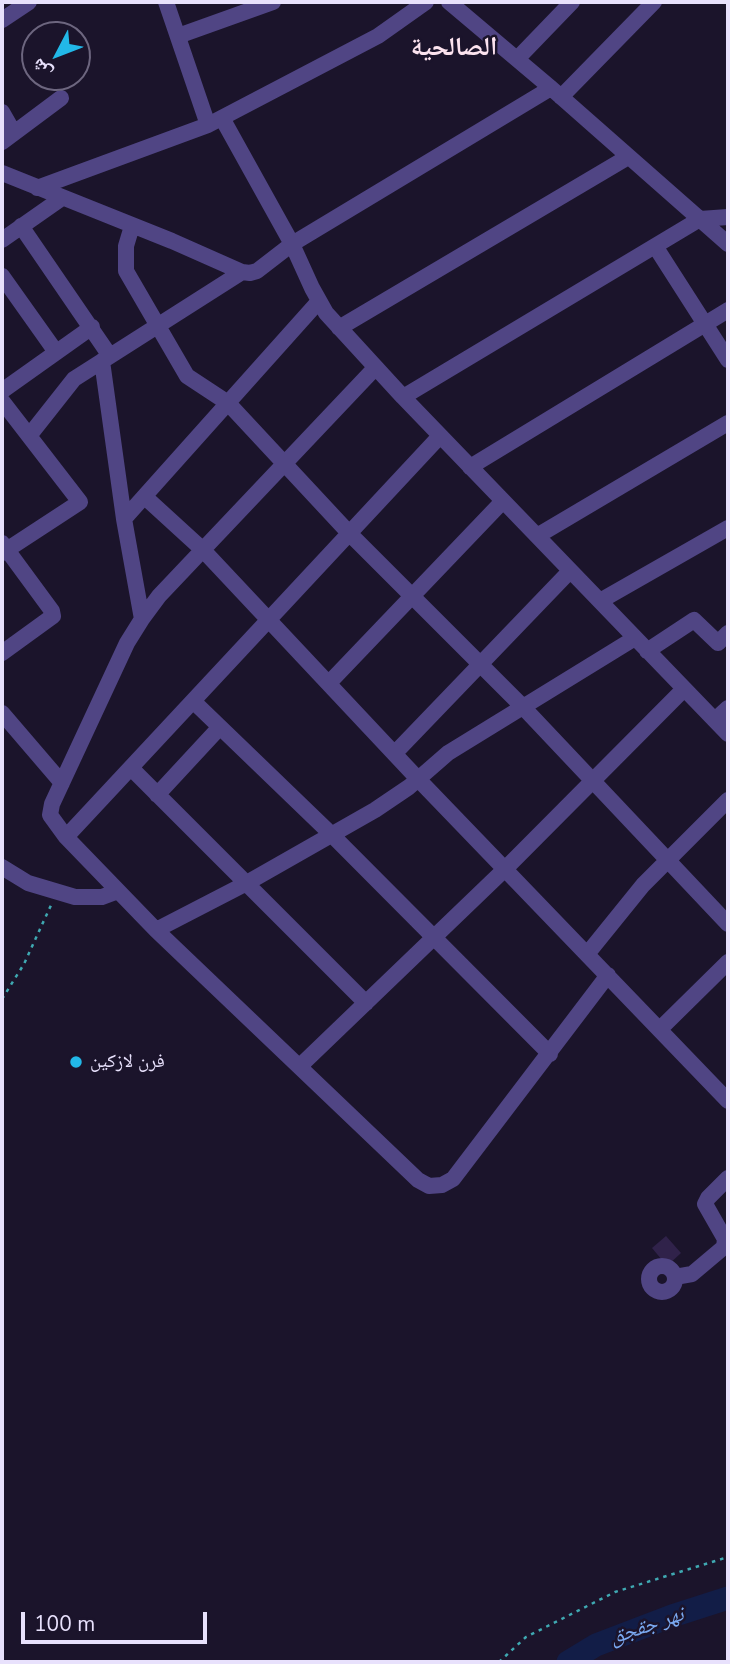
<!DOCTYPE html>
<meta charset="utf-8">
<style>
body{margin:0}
#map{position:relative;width:730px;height:1664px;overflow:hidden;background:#1b142b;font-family:"Nunito Sans","Noto Naskh Arabic",sans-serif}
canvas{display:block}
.frame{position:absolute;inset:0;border:4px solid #e8e1fc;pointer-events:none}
.north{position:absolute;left:21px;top:21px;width:70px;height:70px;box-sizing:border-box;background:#1b142b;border:2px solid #6d667f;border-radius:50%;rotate:228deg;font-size:19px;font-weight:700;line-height:28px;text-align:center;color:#e8e1fc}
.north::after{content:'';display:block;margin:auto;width:24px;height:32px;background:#22b8e8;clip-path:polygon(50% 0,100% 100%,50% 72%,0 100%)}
.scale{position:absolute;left:21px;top:1612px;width:186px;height:32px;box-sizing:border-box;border:4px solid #e8e1fc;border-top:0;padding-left:9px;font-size:21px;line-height:24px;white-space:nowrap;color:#e8e1fc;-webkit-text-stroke:5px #1b142b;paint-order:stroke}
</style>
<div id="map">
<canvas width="730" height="1664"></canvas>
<div class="frame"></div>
<div class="north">ش</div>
<div class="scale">100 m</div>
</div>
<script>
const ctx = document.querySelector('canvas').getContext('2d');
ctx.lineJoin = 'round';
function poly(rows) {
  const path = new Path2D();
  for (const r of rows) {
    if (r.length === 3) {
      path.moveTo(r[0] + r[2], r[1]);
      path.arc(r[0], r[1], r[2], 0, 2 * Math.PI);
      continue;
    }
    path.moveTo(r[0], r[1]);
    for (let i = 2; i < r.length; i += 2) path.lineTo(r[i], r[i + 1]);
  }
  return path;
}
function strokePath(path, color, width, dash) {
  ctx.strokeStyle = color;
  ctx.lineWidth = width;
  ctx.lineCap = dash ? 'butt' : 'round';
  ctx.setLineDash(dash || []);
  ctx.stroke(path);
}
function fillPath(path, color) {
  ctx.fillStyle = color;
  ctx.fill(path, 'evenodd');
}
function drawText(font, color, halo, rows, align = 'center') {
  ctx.font = font + ' "Nunito Sans","Noto Naskh Arabic",sans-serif';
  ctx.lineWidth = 5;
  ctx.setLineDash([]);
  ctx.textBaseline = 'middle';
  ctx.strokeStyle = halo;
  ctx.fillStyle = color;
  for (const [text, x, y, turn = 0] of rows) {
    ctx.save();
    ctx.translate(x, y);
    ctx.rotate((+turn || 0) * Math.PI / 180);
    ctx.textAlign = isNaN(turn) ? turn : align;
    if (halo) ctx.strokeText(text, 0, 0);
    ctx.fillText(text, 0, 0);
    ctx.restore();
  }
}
const river = poly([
 [568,1662,596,1645,672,1616,728,1598]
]);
const building = poly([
 [666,1236,681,1253,667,1266,652,1248]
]);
const path = poly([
 [2,999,24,964,52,903],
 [499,1662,526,1637,615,1592,728,1557]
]);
const minor = poly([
 [166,2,208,125],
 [449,2,551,88,728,244],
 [2,20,29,2],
 [178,36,273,2],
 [517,59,572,2],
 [561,97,654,2],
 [2,112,14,133],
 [222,118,292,244,312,288,326,313,403,397,728,734],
 [2,142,61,98],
 [2,173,172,241,242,272,250,273,257,271,292,244,551,88],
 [37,188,208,125,378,36,426,2],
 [21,226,110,356],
 [132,226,126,246,126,271,187,376,228,403,349,533,523,707,728,924],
 [2,240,62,198],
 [655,246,728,360],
 [2,276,56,352],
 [339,328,628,157],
 [102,361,124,519,142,619],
 [375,368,159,596,142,619,127,643,52,804,50,815,66,837,156,930,418,1180,429,1186,442,1185,453,1179,608,975],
 [2,391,92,327],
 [403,397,700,219,728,217],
 [2,401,80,502,2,553],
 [29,436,74,379,242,272],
 [470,467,728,310],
 [145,497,203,550,418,779,728,1101],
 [124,519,319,301],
 [537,536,728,423],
 [2,543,52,611,53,616,2,653],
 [600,601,728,528],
 [647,651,694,620,718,643,728,633],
 [329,683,503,501],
 [193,701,332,835,550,1054],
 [2,713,62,783],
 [715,720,728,708],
 [395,753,570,571],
 [131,768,366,1003],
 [157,795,220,727],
 [66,837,440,436],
 [2,867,28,883,75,897,102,897,118,891],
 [156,930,245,884,375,810,409,787,448,753,635,638],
 [588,953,643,885,728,800],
 [660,1029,728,962],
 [300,1066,505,869,684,689],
 [662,1279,13],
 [675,1277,692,1274,724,1247,725,1239,705,1204,708,1198,728,1178]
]);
const markers = [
 [76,1062,7,"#22b8e8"]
];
const poiNames = [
 ["فرن لازكين",90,1062]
];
const waterNames = [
 ["نهر جقجق",647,1627,-19]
];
const districtNames = [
 ["الصالحية",454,49]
];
strokePath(river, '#121d47', 23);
fillPath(building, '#30224a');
strokePath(path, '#3fa9b2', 2.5, [3.5, 5]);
strokePath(minor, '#504584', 16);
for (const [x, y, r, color] of markers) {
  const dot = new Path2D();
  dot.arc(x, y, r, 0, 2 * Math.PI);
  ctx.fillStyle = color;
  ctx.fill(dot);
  strokePath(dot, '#1b142b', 2.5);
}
drawText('19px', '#e8e1fc', '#1b142b', poiNames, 'left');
drawText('italic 21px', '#7aa9f1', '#1b142b', waterNames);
drawText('bold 26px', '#fce3ef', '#1b142b', districtNames);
</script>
